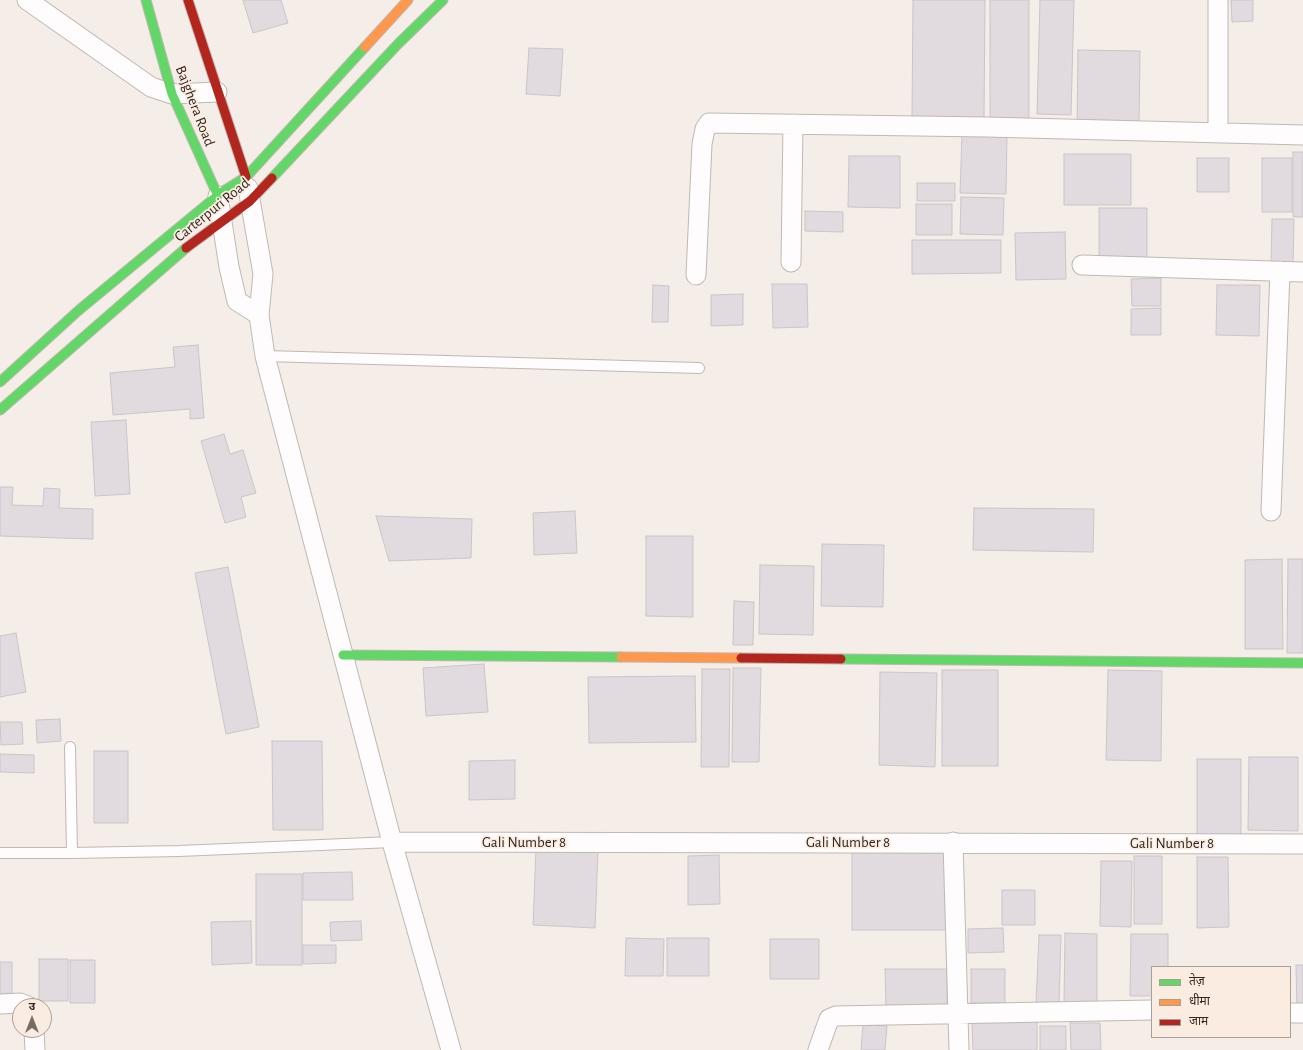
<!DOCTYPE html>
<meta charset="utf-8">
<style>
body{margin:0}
#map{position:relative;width:1303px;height:1050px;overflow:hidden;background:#f5ede8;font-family:"Alegreya Sans","Noto Sans Devanagari",sans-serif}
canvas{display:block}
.legend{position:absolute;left:1151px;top:966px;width:140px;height:72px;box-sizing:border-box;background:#fbece2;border:1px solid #ab9e95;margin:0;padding:5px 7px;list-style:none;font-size:12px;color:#322822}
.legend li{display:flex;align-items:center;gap:8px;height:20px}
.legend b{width:20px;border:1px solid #ab9e95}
.north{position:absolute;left:12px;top:998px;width:40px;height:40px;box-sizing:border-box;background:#fbece2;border:1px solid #ab9e95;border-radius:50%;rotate:0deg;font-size:11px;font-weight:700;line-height:16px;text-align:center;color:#322822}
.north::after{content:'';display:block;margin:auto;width:14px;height:18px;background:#766d67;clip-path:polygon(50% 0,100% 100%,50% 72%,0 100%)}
</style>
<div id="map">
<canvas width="1303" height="1050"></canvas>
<ul class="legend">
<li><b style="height:5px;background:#63d668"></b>तेज़</li>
<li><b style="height:5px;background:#ff974d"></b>धीमा</li>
<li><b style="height:5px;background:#b3261e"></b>जाम</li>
</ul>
<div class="north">उ</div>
</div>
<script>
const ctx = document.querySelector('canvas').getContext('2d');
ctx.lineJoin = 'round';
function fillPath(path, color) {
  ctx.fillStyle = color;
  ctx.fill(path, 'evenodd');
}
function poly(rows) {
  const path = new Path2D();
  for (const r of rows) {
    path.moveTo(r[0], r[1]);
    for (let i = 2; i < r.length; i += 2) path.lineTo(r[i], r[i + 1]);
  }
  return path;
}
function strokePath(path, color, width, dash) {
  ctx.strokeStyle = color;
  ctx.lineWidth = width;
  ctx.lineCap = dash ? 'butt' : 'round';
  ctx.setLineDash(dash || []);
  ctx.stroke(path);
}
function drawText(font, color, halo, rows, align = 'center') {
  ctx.font = font + ' "Alegreya Sans",sans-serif';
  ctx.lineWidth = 3.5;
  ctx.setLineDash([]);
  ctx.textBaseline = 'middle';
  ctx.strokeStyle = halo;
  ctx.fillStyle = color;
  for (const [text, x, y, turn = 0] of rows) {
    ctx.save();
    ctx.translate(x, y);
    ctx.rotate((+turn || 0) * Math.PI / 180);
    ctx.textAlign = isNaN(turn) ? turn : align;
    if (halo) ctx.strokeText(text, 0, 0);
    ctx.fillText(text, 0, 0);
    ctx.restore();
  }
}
const building = poly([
 [243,0,281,0,288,23,253,33,243,0],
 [913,0,985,0,984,118,912,117,913,0],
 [990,0,1029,0,1029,121,990,121,990,0],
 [1040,0,1074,0,1071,115,1037,114,1040,0],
 [1231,0,1253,0,1253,21,1232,22,1231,0],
 [529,48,563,49,560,96,526,94,529,48],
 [1078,50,1140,51,1139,127,1077,126,1078,50],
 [962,134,1007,135,1006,194,960,193,962,134],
 [1293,152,1303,152,1303,217,1293,217,1293,152],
 [1064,154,1131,154,1131,205,1064,205,1064,154],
 [849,156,900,156,900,208,848,207,849,156],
 [1197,158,1229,158,1229,192,1197,192,1197,158],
 [1262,158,1292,158,1292,212,1262,212,1262,158],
 [917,183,955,183,955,201,917,201,917,183],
 [961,197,1004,198,1003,235,960,234,961,197],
 [916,204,952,204,952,235,916,235,916,204],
 [1099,208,1147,208,1147,262,1099,262,1099,208],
 [805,211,843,212,843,232,805,231,805,211],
 [1272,219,1294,219,1293,264,1271,263,1272,219],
 [1065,232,1066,279,1016,280,1015,233,1065,232],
 [912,240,1001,240,1001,273,912,274,912,240],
 [1161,278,1161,306,1132,306,1131,279,1161,278],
 [772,284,807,284,808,327,773,328,772,284],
 [653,285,669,286,668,322,652,322,653,285],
 [1217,285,1260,285,1259,336,1216,335,1217,285],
 [743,294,743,325,711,326,711,295,743,294],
 [1161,308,1161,335,1131,335,1131,309,1161,308],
 [198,345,204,418,190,419,190,409,113,415,110,373,175,367,173,347,198,345],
 [126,420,130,494,95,496,91,422,126,420],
 [224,434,230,454,243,450,256,493,241,497,246,517,225,523,201,441,224,434],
 [0,487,13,487,12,505,43,506,44,488,60,489,59,508,93,509,93,539,0,536,0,487],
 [974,508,1094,509,1093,552,973,550,974,508],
 [575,511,577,553,534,555,533,513,575,511],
 [376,516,472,519,471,558,389,561,376,516],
 [646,536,693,536,693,617,646,616,646,536],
 [822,544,884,545,883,607,821,606,822,544],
 [1282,559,1283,649,1245,649,1245,560,1282,559],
 [1288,559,1303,559,1303,653,1287,653,1288,559],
 [760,565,814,566,813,635,759,634,760,565],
 [228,567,259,727,226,734,195,573,228,567],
 [734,601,754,602,753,645,733,645,734,601],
 [16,633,26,692,0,697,0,636,16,633],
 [484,664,488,712,426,716,423,668,484,664],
 [733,668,761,668,759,762,732,762,733,668],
 [702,669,730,669,729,767,701,767,702,669],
 [942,670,998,670,998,766,942,766,942,670],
 [1108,670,1162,671,1161,761,1106,760,1108,670],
 [880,672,937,673,935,767,879,765,880,672],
 [695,676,696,742,589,743,588,677,695,676],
 [60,719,61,741,37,743,36,720,60,719],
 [0,722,22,722,23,744,1,745,0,722],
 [272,741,322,741,323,830,273,830,272,741],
 [94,751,128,751,128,823,94,823,94,751],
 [0,754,34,755,34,773,0,772,0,754],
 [1249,757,1298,757,1298,831,1248,830,1249,757],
 [1197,759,1241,759,1241,835,1197,835,1197,759],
 [515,760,515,799,469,800,469,761,515,760],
 [852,848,949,849,949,930,852,930,852,848],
 [536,849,598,851,595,928,533,925,536,849],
 [719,855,720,904,688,905,688,856,719,855],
 [1134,856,1162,856,1162,924,1134,924,1134,856],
 [1197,857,1228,857,1229,927,1197,928,1197,857],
 [1101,861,1132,861,1131,927,1100,926,1101,861],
 [352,872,353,900,303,900,303,873,352,872],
 [256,874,302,874,302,965,256,965,256,874],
 [1002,890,1035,890,1035,925,1002,925,1002,890],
 [251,921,252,963,212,965,211,922,251,921],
 [361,921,362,940,331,941,330,922,361,921],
 [1003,928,1004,952,968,953,968,929,1003,928],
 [1065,933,1097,934,1097,1005,1064,1004,1065,933],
 [1131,934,1168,934,1168,967,1152,967,1152,996,1130,996,1131,934],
 [1039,935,1061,935,1059,1004,1036,1003,1039,935],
 [626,938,664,939,663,976,625,976,626,938],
 [667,938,709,938,709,976,667,976,667,938],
 [770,939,819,939,819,979,770,979,770,939],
 [303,945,336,945,336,963,303,964,303,945],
 [39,959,68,959,68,1001,39,1001,39,959],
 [70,960,95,960,95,1003,70,1003,70,960],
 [0,962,12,962,12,999,0,999,0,962],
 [1296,965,1303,965,1303,1010,1297,1010,1296,965],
 [885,969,947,969,947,1006,886,1007,885,969],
 [971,969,1005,969,1005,1003,971,1003,971,969],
 [1037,1020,1037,1050,973,1050,972,1021,1037,1020],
 [1070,1023,1100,1023,1101,1050,1071,1050,1070,1023],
 [863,1025,887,1026,885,1050,861,1050,863,1025],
 [1040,1026,1066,1026,1066,1050,1040,1050,1040,1026]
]);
const lane = poly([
 [265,356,699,368],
 [0,853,72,853,70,747],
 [72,853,179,851,392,842]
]);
const street = poly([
 [27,0,151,87,172,94,217,92],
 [1218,0,1218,133],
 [248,188,263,274,259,315,265,356,392,842,451,1050],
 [218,196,229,267,237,301,259,315],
 [791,262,793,124],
 [1082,265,1303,272],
 [696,275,702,144,705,129,709,123,986,127,1303,135],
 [1271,511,1280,271],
 [392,842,1303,844],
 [953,842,959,1050],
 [0,1004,20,1003,28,1006],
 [1290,1013,1303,1013],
 [34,1030,35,1050],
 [818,1050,829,1019,836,1016,1152,1010]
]);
const fast = poly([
 [146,0,172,94,218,196],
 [272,178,398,44,443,0],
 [0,382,79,310,222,192,246,177,365,47],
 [0,410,186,248],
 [343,655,621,657],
 [841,659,1303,663]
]);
const slow = poly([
 [365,47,408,0],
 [621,657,741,658]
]);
const jam = poly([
 [188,0,246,177],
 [186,248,250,201,272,178],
 [741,658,841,659]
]);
const streetNames = [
 ["Bajghera Road",195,106,69],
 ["Carterpuri Road",212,210,-39],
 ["Gali Number 8",524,842],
 ["Gali Number 8",848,842],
 ["Gali Number 8",1172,843]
];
fillPath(building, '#e1dadf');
strokePath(building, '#cac5c7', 1);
strokePath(lane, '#c0b8b2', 12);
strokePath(street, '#c0b8b2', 21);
strokePath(fast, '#c0b8b2', 11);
strokePath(slow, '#c0b8b2', 11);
strokePath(jam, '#c0b8b2', 11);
strokePath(lane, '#fefcfc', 10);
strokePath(street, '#fefcfc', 19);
strokePath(fast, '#63d668', 9);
strokePath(slow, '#ff974d', 9);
strokePath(jam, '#b3261e', 9);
drawText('15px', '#322822', '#fbece2', streetNames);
</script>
